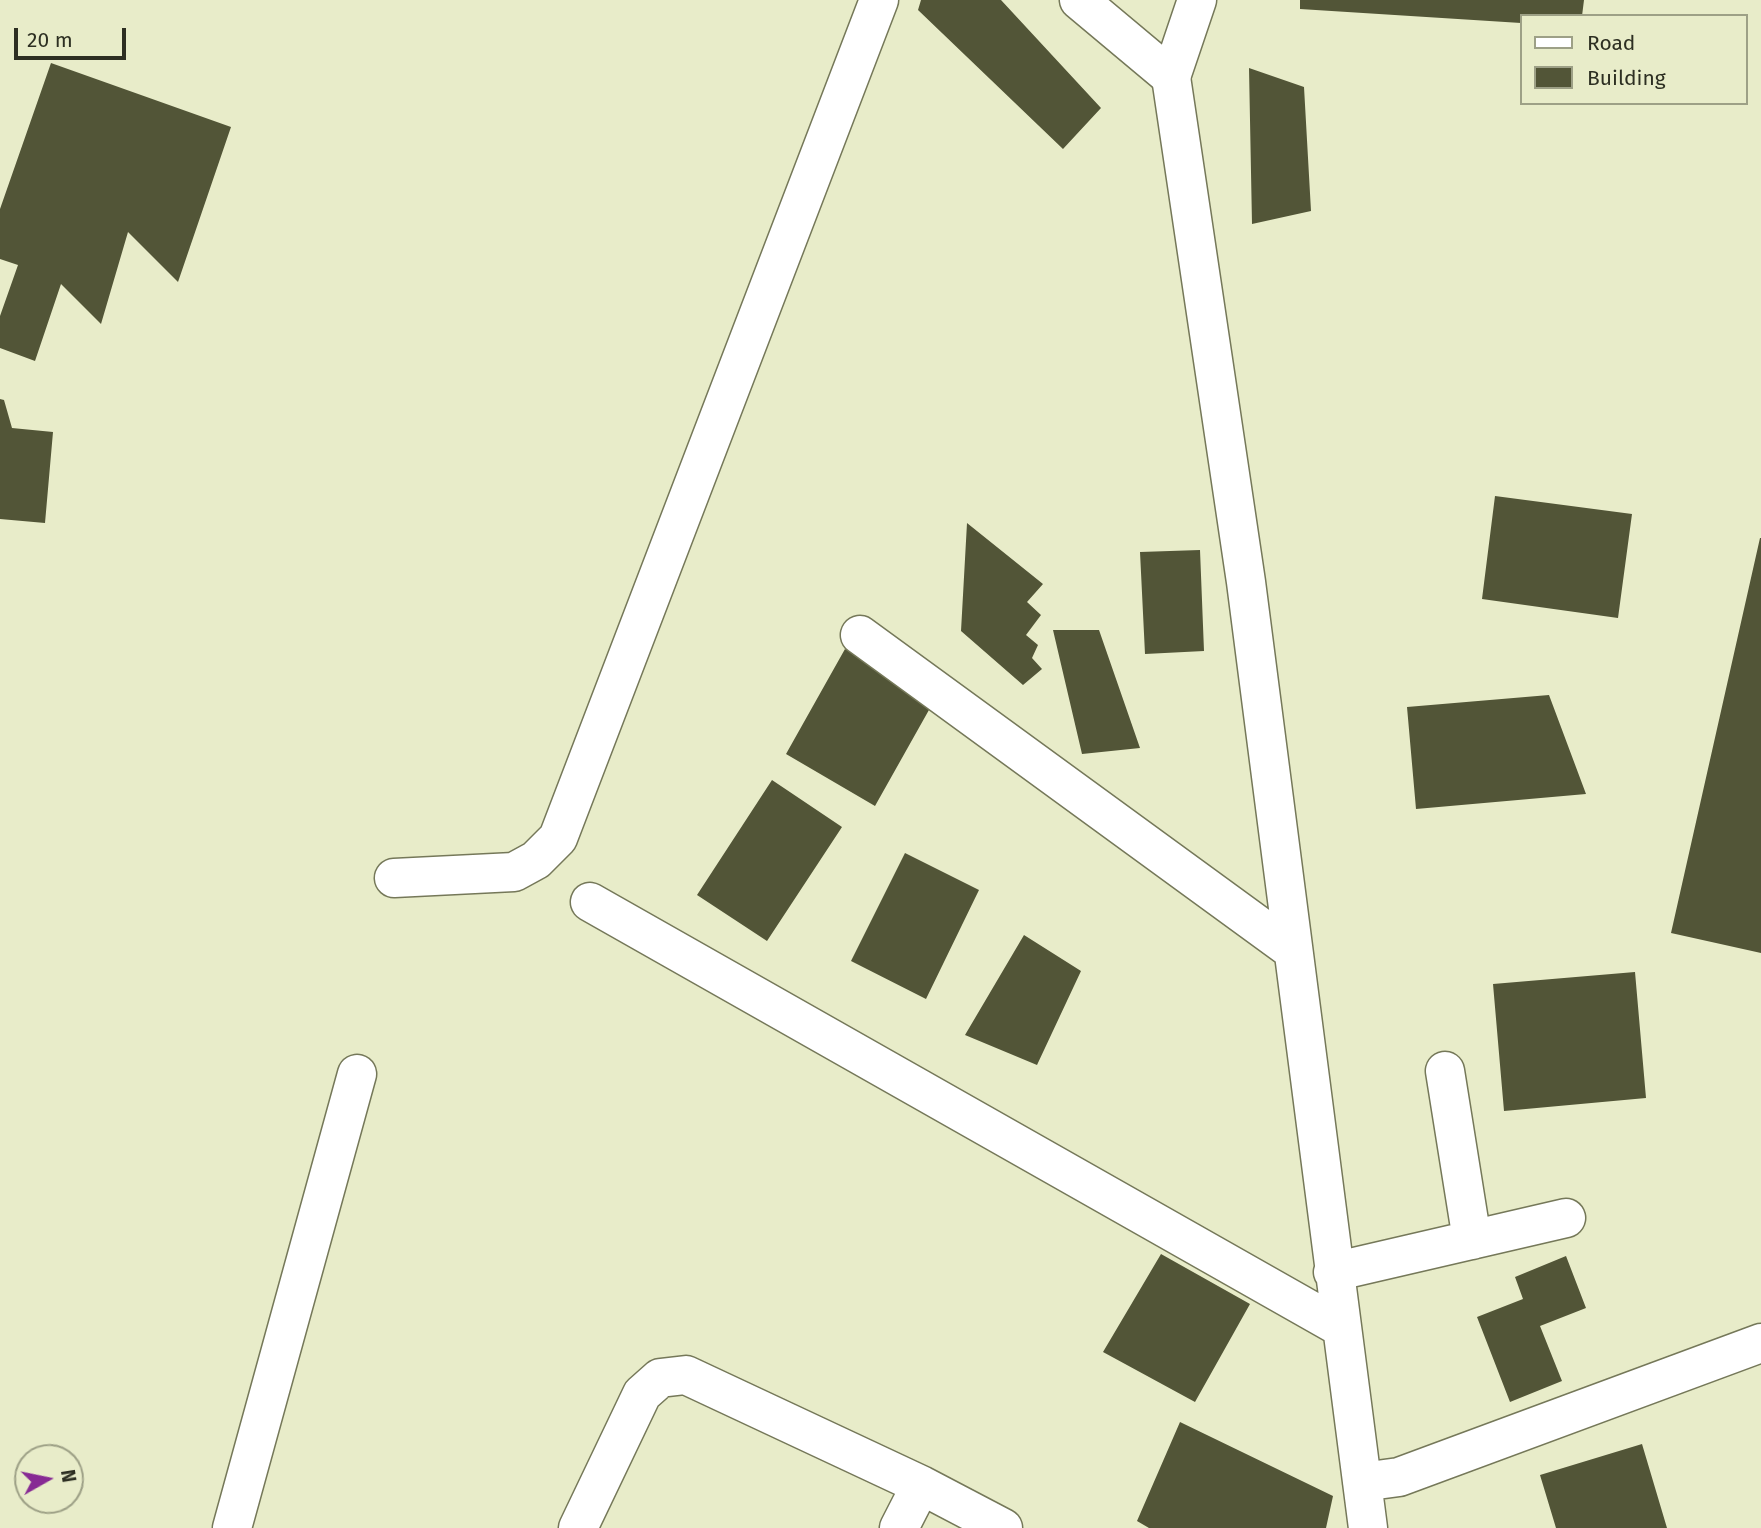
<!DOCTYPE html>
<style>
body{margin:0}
#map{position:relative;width:1761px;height:1528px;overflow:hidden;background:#e8ecc9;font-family:"Fira Sans",sans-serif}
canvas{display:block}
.legend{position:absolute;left:1520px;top:14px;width:228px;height:91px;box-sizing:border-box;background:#e8ecc9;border:2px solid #9da086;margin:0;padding:9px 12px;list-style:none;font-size:21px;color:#2d2f22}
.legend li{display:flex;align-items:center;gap:14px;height:35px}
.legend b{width:35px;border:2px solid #9da086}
.north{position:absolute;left:14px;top:1444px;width:70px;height:70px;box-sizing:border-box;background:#e8ecc9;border:2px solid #9da086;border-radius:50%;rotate:81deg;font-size:19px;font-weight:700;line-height:28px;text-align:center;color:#2d2f22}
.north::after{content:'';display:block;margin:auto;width:24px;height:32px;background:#872a94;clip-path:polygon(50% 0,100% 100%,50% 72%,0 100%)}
.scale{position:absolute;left:14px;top:28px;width:112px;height:32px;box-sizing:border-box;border:4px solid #2d2f22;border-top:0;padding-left:9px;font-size:21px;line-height:24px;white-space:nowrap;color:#2d2f22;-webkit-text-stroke:5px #e8ecc9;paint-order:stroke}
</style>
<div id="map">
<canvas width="1761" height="1528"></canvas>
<ul class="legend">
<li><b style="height:9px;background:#fff"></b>Road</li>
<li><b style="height:19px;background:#525537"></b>Building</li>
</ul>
<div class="north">N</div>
<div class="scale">20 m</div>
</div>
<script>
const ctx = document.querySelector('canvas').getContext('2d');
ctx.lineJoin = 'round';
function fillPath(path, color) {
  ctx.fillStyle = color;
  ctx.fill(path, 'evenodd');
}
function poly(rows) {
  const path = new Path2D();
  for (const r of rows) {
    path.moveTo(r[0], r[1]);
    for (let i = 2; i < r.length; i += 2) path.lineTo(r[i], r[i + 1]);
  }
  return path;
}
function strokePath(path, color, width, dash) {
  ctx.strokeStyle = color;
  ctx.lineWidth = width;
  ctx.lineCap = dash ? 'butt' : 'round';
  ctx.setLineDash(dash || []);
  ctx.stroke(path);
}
const building = poly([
 [921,0,1001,0,1101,108,1063,149,918,10],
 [1300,0,1584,0,1582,16,1521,16,1521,23,1300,9],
 [51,63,231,127,178,282,128,232,101,324,61,284,35,361,0,348,0,316,18,265,0,259,0,209],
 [1249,68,1304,87,1311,211,1252,224],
 [0,399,4,400,12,428,53,432,45,523,0,519],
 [1495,496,1632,514,1618,618,1482,599],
 [967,523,1043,584,1027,602,1041,615,1026,635,1038,645,1032,658,1042,669,1023,685,961,631],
 [1760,538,1761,538,1761,953,1671,933],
 [1200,550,1204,651,1145,654,1140,552],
 [1053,630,1099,630,1140,748,1082,754],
 [845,649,934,701,875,806,786,754],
 [1549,695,1586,794,1416,809,1407,707],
 [772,780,842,827,767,941,697,895],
 [905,853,979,890,926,999,851,961],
 [1024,935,1081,971,1037,1065,965,1035],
 [1635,972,1646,1098,1504,1111,1493,984],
 [1161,1254,1250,1304,1195,1402,1103,1352],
 [1566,1256,1586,1308,1540,1326,1562,1381,1510,1402,1477,1317,1523,1299,1515,1277],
 [1180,1422,1333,1496,1326,1528,1149,1528,1137,1521],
 [1642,1444,1667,1528,1556,1528,1540,1475]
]);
const minor = poly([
 [1171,77,1246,582,1368,1528],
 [860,635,1292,950],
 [394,878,514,872,536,860,558,838,879,0],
 [590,902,1340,1327],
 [1445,1071,1472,1240],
 [1333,1272,1566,1218],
 [1362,1482,1399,1477,1761,1343],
 [232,1528,357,1074],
 [578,1528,642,1394,660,1378,686,1375,921,1485,1003,1528],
 [899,1528,921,1485]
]);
const highway = poly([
 [1079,0,1171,77,1197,0]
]);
fillPath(building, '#525537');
strokePath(minor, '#757859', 41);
strokePath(highway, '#757859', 41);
strokePath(minor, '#fff', 38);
strokePath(highway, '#fff', 38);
</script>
